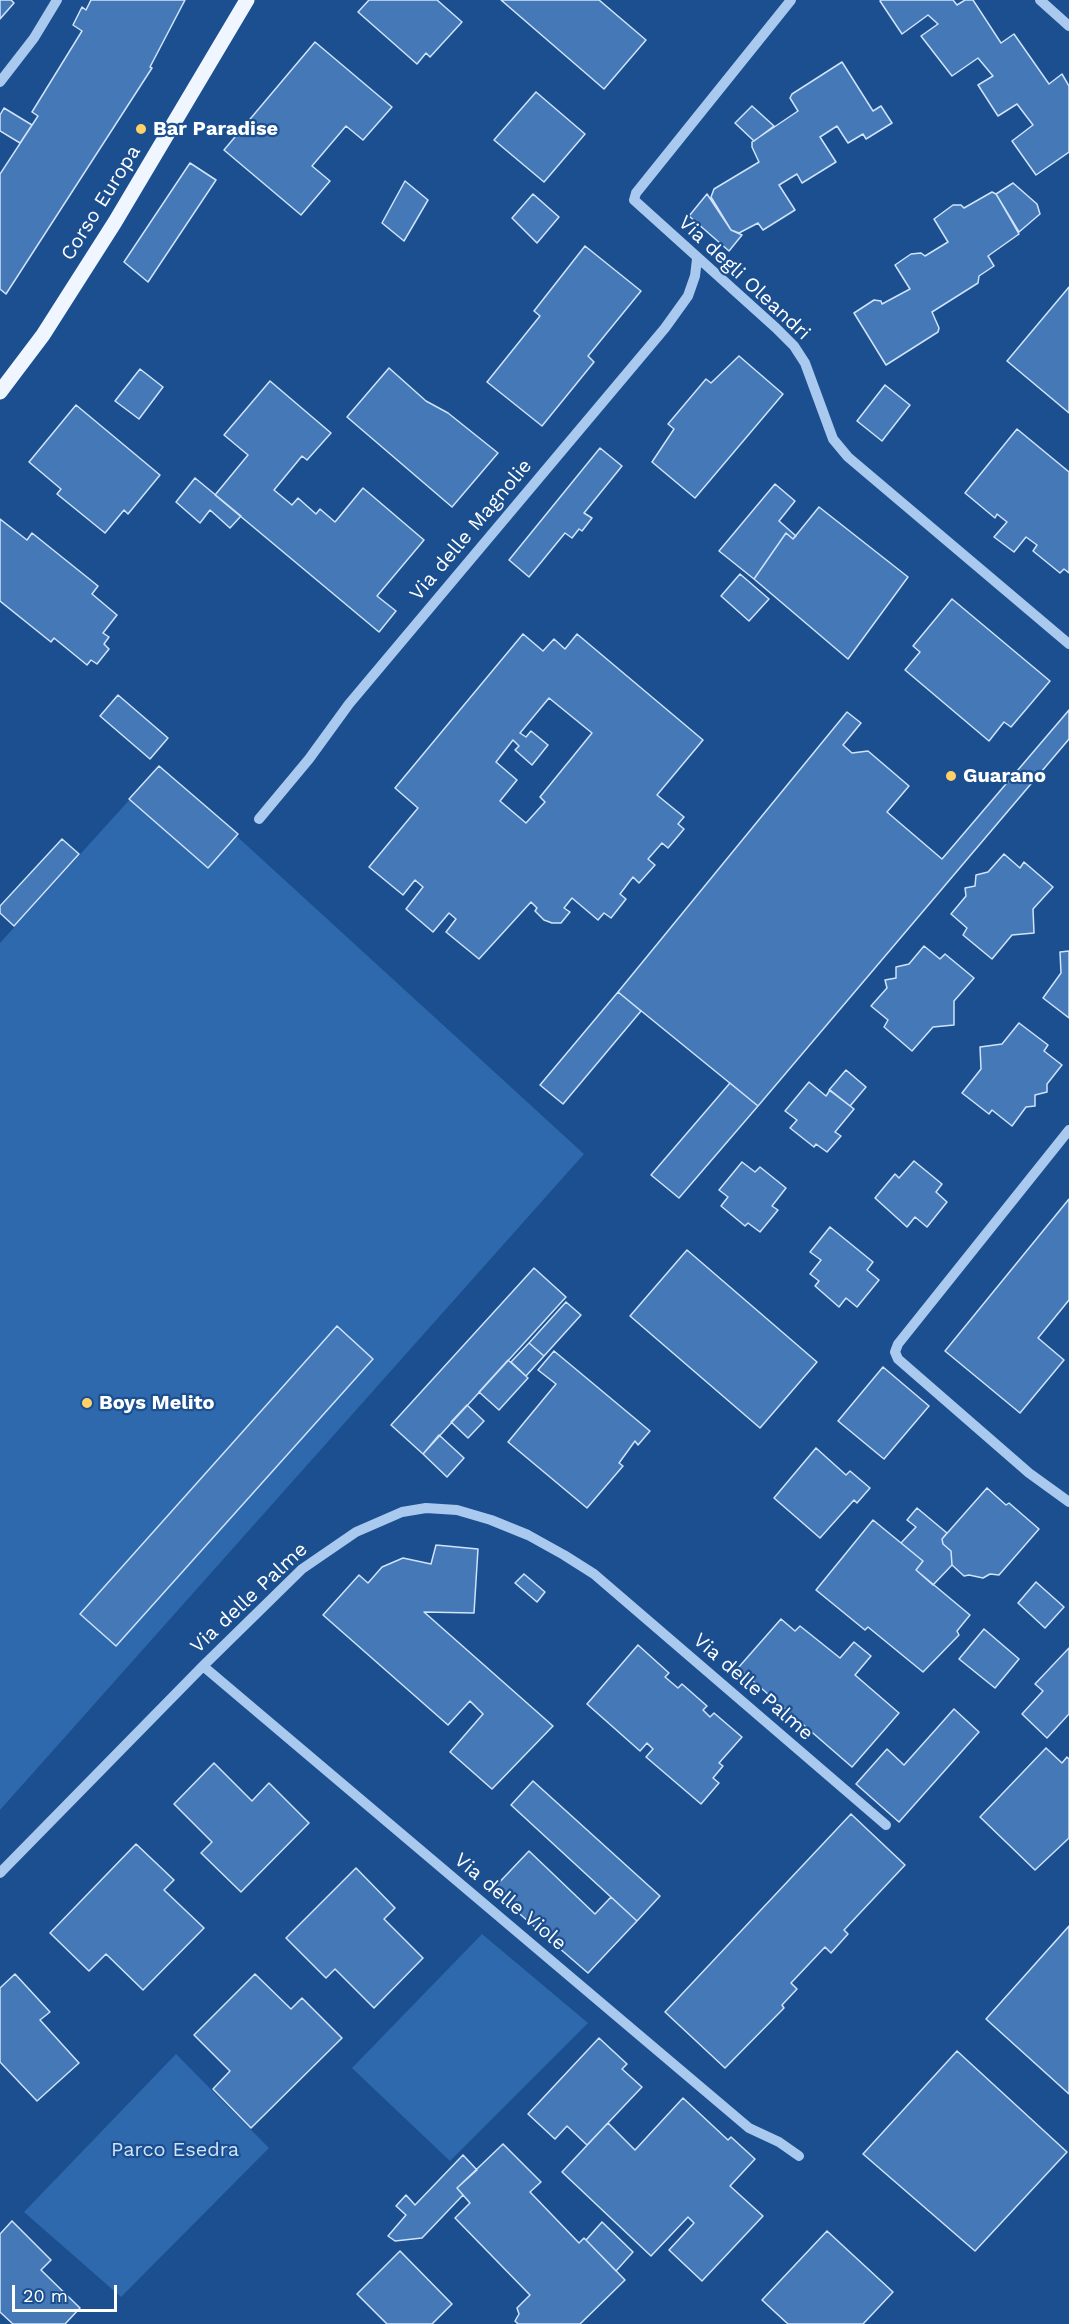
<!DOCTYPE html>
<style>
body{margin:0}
#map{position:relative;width:1069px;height:2324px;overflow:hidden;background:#1b4f8f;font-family:"Work Sans",sans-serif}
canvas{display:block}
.scale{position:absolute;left:12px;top:2285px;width:105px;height:27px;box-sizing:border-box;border:3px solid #fff;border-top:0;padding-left:8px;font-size:18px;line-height:21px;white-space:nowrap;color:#fff;-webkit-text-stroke:4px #1b4f8f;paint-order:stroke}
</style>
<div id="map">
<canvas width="1069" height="2324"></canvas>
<div class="scale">20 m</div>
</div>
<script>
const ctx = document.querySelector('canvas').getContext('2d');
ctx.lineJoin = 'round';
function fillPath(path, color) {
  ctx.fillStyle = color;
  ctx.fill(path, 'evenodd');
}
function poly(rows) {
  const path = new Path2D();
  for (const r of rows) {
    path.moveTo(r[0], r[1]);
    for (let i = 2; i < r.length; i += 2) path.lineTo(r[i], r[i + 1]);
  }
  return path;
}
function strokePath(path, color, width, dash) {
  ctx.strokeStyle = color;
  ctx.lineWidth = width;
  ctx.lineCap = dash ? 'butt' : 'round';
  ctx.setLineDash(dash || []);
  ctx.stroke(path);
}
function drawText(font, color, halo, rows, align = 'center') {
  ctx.font = font + ' "Work Sans",sans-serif';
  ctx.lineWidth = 4.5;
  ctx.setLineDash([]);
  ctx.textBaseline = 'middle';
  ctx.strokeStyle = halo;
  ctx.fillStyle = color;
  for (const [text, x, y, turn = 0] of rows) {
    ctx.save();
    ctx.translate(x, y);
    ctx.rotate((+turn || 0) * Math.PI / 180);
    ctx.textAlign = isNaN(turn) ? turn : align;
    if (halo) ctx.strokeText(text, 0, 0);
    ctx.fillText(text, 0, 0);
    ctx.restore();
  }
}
const green = poly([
 [160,766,584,1154,0,1810,0,943],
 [482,1934,588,2023,450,2161,352,2068],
 [176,2054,269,2148,121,2297,24,2212]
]);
const building = poly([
 [0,0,11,0,14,3,0,19,0,0],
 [91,0,185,0,150,67,152,68,6,294,0,289,0,174,38,116,32,112,82,31,73,25,82,7,86,10,91,0],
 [369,0,437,0,462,22,430,57,426,53,417,64,358,12,369,0],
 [501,0,599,0,646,40,604,89,501,0],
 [881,0,953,0,957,5,965,0,973,0,1001,43,1014,34,1049,84,1062,74,1069,86,1069,152,1036,175,1012,141,1033,125,1017,104,998,116,978,85,993,76,978,58,952,76,921,36,938,24,928,15,902,34,880,1,881,0],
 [315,42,392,107,363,140,346,126,312,166,330,181,301,215,224,150,315,42],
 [842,62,873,111,881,106,892,123,866,139,863,134,848,143,837,126,820,137,836,162,802,183,797,174,779,185,795,210,763,230,758,223,739,233,731,230,711,197,714,189,759,162,752,147,752,142,798,111,790,98,792,94,842,62],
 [536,92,585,134,544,182,494,140,536,92],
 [752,106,774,126,754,141,735,123,752,106],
 [4,108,32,125,20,143,0,131,0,115,4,108],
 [190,163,216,180,148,282,124,262,190,163],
 [405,181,428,200,404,241,382,223,405,181],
 [1013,183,1037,204,1040,214,1019,232,996,194,1013,183],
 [992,192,996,194,1019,234,988,256,994,266,979,276,978,283,932,312,939,328,938,332,886,365,854,313,874,300,881,301,882,304,910,289,895,265,911,254,921,253,925,256,948,242,934,219,953,205,961,205,964,208,992,192],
 [533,194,559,217,537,243,512,218,533,194],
 [707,194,731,230,742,235,729,251,689,216,707,194],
 [585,246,641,291,588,356,594,362,542,426,487,382,540,316,534,311,585,246],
 [1069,287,1069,413,1007,361,1069,287],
 [739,356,783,394,695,498,652,462,674,429,668,424,706,379,711,383,739,356],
 [389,368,426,401,448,413,498,453,452,507,347,417,389,368],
 [140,369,163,387,139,419,115,401,140,369],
 [270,381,331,433,307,460,302,456,274,490,292,505,298,498,316,514,320,509,335,522,363,488,424,540,377,596,396,611,379,632,215,495,248,455,224,435,270,381],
 [885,385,910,405,882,441,857,421,885,385],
 [76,405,160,475,128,514,124,510,105,533,57,494,61,489,29,462,76,405],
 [1017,429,1069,472,1069,573,1064,569,1060,573,1033,551,1037,545,1026,537,1014,552,994,537,1007,522,997,514,995,518,965,493,1017,429],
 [600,448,622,466,584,513,592,518,582,531,579,529,572,538,565,533,529,577,509,560,600,448],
 [195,478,241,516,230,528,210,510,200,523,176,502,195,478],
 [775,484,795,501,779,521,796,536,793,539,786,533,754,579,719,551,775,484],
 [819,507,908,577,848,659,754,579,786,533,793,539,819,507],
 [0,519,27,540,32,533,98,586,92,594,117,615,103,633,109,637,104,644,109,649,97,664,91,660,87,665,54,638,51,642,0,601,0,519],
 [740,574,769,599,749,621,721,596,740,574],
 [952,599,1050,681,1011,727,1004,722,989,741,905,670,920,652,913,646,952,599],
 [523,634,543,651,554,639,565,649,577,634,703,740,657,795,684,817,678,824,684,829,668,848,662,843,648,859,655,865,639,883,633,877,620,894,626,899,611,918,604,913,598,920,572,898,564,908,570,912,561,923,552,923,544,920,535,911,537,908,531,902,479,959,446,932,456,919,449,913,433,932,406,909,423,887,415,880,403,895,369,867,418,808,395,788,523,634],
 [549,698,592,733,540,797,545,802,526,823,500,801,517,780,496,762,513,740,519,746,515,750,532,765,548,745,531,731,526,737,520,733,549,698],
 [118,695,168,738,150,759,100,716,118,695],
 [1069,710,1069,739,758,1106,618,992,847,712,861,723,843,745,852,753,868,751,909,786,887,812,942,859,1069,710],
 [159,766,238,834,208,868,129,799,159,766],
 [62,839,79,854,14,926,0,913,0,906,62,839],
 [1004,854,1020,868,1024,862,1053,887,1033,909,1034,933,1012,935,992,959,963,935,967,928,951,914,966,896,965,888,975,886,976,875,988,872,1004,854],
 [924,946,940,959,945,954,974,978,954,1001,954,1025,933,1027,912,1051,884,1027,888,1020,871,1006,887,988,885,980,896,978,896,967,909,964,924,946],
 [1069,951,1069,1018,1043,998,1061,973,1060,952,1069,951],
 [618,992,641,1011,563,1104,540,1085,618,992],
 [1019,1023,1048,1045,1044,1051,1062,1065,1047,1084,1047,1092,1035,1095,1035,1106,1026,1107,1012,1126,992,1110,989,1114,962,1093,981,1069,980,1047,1002,1044,1019,1023],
 [846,1070,866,1087,850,1106,829,1090,846,1070],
 [809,1082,826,1096,830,1090,854,1109,835,1132,841,1136,827,1152,816,1144,814,1147,790,1128,797,1120,785,1111,809,1082],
 [730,1083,758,1106,679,1198,651,1175,730,1083],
 [914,1161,942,1184,936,1192,947,1202,927,1227,915,1217,907,1227,875,1198,895,1174,899,1178,914,1161],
 [742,1162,755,1172,760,1167,786,1188,772,1206,778,1210,760,1232,748,1223,745,1226,721,1206,728,1197,719,1190,742,1162],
 [1069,1199,1069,1300,1038,1338,1064,1360,1020,1413,945,1351,1069,1199],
 [830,1227,873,1262,867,1270,879,1280,857,1307,846,1298,839,1307,815,1286,819,1281,810,1274,821,1260,810,1252,830,1227],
 [687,1250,817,1362,760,1428,630,1316,687,1250],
 [534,1268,566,1297,423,1454,391,1425,534,1268],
 [566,1302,581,1315,544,1356,529,1343,566,1302],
 [337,1326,373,1359,116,1646,80,1614,337,1326],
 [529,1343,544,1356,526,1376,511,1362,529,1343],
 [554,1351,650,1431,638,1445,635,1441,619,1463,623,1466,587,1508,508,1442,556,1384,538,1370,554,1351],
 [508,1360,528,1378,499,1410,479,1392,508,1360],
 [883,1367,929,1406,884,1459,838,1421,883,1367],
 [467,1405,484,1421,468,1438,451,1422,467,1405],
 [439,1435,464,1458,447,1477,423,1454,439,1435],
 [816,1448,846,1475,850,1471,870,1488,857,1503,854,1500,820,1538,774,1498,816,1448],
 [987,1488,1006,1505,1009,1503,1039,1529,999,1575,990,1574,983,1578,969,1575,964,1576,952,1565,951,1551,943,1544,942,1539,987,1488],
 [917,1508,947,1533,942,1539,943,1544,951,1551,952,1565,933,1585,916,1570,923,1561,901,1543,916,1527,907,1520,917,1508],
 [873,1520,923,1561,916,1570,970,1615,957,1631,959,1635,923,1672,868,1627,865,1630,816,1590,873,1520],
 [436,1545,478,1549,474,1613,424,1612,553,1726,492,1789,450,1752,483,1714,470,1701,448,1725,323,1615,359,1575,368,1583,382,1567,403,1558,431,1564,436,1545],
 [524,1574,545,1592,537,1602,515,1583,524,1574],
 [1036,1582,1064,1607,1045,1628,1018,1603,1036,1582],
 [781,1619,795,1631,800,1626,840,1658,854,1642,871,1656,855,1675,899,1713,852,1767,738,1668,781,1619],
 [984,1629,1019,1659,995,1688,959,1659,984,1629],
 [638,1645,669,1673,665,1677,678,1688,682,1684,707,1706,703,1710,710,1717,714,1713,742,1737,719,1763,723,1766,713,1778,719,1783,701,1804,646,1757,653,1749,647,1743,640,1751,587,1704,638,1645],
 [1069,1648,1069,1714,1047,1738,1022,1714,1043,1691,1035,1684,1069,1648],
 [954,1709,979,1732,899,1822,856,1784,887,1749,904,1765,954,1709],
 [1046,1748,1062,1763,1067,1757,1069,1759,1069,1838,1035,1870,980,1817,1046,1748],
 [214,1763,252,1801,269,1783,309,1823,241,1892,201,1853,212,1842,174,1804,214,1763],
 [533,1781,660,1896,637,1921,511,1805,533,1781],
 [851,1814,905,1865,844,1930,848,1934,831,1953,825,1947,791,1983,797,1989,782,2005,784,2008,725,2068,665,2012,851,1814],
 [136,1844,174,1880,164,1890,204,1928,143,1990,106,1954,89,1971,50,1933,136,1844],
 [529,1851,595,1914,611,1897,637,1921,588,1973,492,1890,529,1851],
 [356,1868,395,1908,384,1919,423,1958,374,2008,335,1969,326,1978,286,1938,356,1868],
 [1069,1926,1069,2094,986,2019,1069,1926],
 [15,1974,50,2012,40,2020,79,2063,37,2101,0,2062,0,1988,15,1974],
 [255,1974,291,2009,302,1998,342,2038,251,2128,213,2089,230,2071,194,2035,255,1974],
 [599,2038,627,2064,622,2069,642,2087,587,2145,567,2126,555,2139,528,2114,599,2038],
 [957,2051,1067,2152,975,2251,863,2154,957,2051],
 [683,2098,728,2140,731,2137,755,2159,730,2186,763,2216,702,2281,669,2250,694,2223,688,2217,651,2256,562,2172,608,2123,635,2150,683,2098],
 [503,2144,541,2182,530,2192,579,2243,584,2238,625,2280,580,2324,518,2324,515,2321,519,2314,517,2308,530,2295,455,2218,470,2203,457,2188,503,2144],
 [463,2155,477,2170,457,2188,463,2195,422,2238,395,2241,388,2236,406,2215,396,2206,406,2195,415,2205,463,2155],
 [12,2221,51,2260,41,2270,80,2308,65,2324,13,2324,0,2312,0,2234,12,2221],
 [602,2222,633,2252,616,2271,586,2240,602,2222],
 [827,2231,893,2292,863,2324,788,2324,762,2300,827,2231],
 [400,2251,452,2304,432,2324,387,2324,357,2294,400,2251]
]);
const minor = poly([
 [791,0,636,193,634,200,776,328,794,346,805,363,833,439,848,457,1069,644],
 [1040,0,1069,26],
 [0,82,34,38,57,0],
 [259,819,309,759,349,704,665,328,688,296,695,276,697,259],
 [1069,1130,898,1344,895,1352,898,1359,1029,1473,1069,1502],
 [203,1666,749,2128,779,2142,799,2156],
 [0,1873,203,1666,302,1569,356,1532,402,1512,426,1508,457,1510,491,1520,528,1535,564,1555,594,1574,886,1825]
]);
const major = poly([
 [0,392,43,335,115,222,247,0]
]);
const markers = [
 [141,129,6,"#ffd166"],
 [951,776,6,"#ffd166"],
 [87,1403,6,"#ffd166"]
];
const poiNames = [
 ["Bar Paradise",153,129],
 ["Guarano",963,776],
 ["Boys Melito",99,1403]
];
const streetNames = [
 ["Corso Europa",101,203,-58],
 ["Via degli Oleandri",744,278,43],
 ["Via delle Magnolie",471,530,-50],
 ["Via delle Palme",249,1598,-43],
 ["Via delle Palme",753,1687,41],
 ["Via delle Viole",510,1902,40]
];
const parkNames = [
 ["Parco Esedra",175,2150]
];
fillPath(green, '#2e69ad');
fillPath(building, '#4478b7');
strokePath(building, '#cfe3fa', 1.5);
strokePath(minor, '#a9c9ee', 10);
strokePath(major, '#f0f6ff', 15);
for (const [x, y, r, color] of markers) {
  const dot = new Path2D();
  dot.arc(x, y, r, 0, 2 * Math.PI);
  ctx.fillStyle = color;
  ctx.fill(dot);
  strokePath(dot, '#1b4f8f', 2);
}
drawText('bold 20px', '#fff', '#1b4f8f', poiNames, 'left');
drawText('20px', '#fff', '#1b4f8f', streetNames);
drawText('20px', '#cfe3fa', '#1b4f8f', parkNames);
</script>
